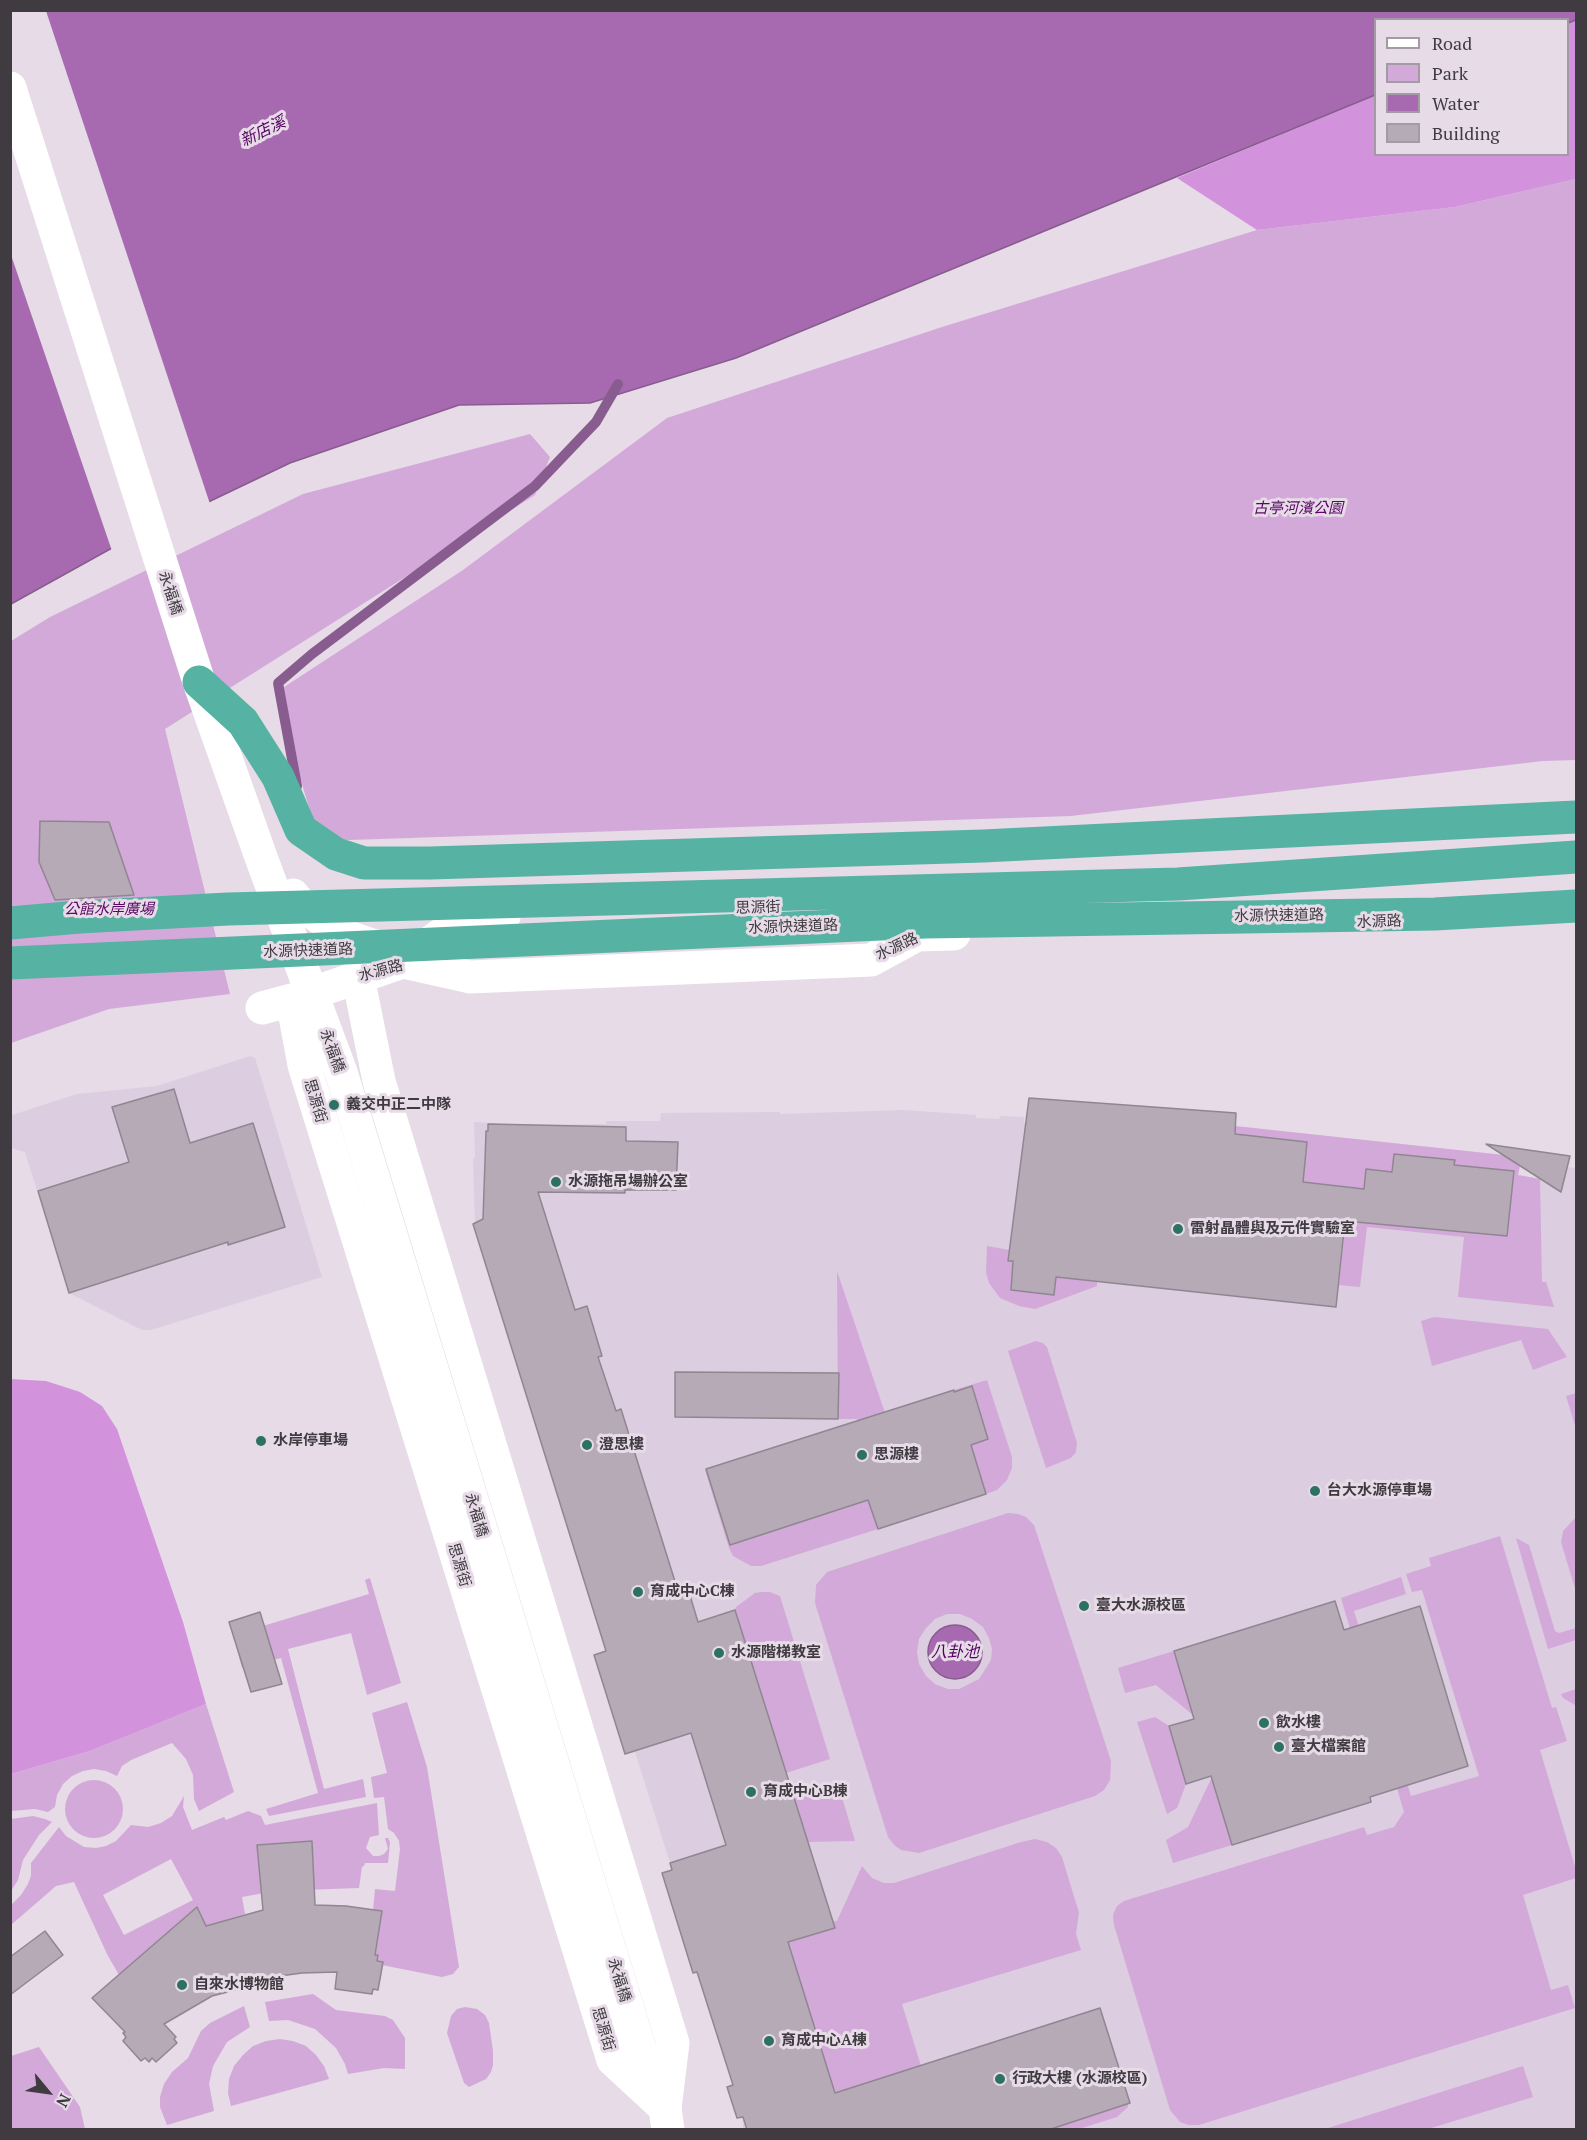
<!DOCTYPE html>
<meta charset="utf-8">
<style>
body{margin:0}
#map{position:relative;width:1587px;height:2140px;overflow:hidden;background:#e6dbe7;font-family:"PT Serif",serif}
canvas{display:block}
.frame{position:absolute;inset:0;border:12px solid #3f3b40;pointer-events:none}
.legend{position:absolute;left:1374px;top:18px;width:195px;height:138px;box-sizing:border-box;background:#e6dbe7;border:2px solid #a39ba4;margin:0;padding:8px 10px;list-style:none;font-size:18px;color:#3f3b40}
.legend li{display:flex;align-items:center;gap:12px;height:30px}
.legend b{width:30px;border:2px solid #a39ba4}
.north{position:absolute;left:18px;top:2062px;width:60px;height:60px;-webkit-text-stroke:4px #e6dbe7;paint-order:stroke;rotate:119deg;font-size:16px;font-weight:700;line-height:24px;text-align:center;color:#3f3b40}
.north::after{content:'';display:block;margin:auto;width:21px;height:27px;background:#3f3b40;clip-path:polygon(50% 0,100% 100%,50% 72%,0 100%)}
</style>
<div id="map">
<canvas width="1587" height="2140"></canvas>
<div class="frame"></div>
<ul class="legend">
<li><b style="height:8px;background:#fff"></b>Road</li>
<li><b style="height:16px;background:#d3a9d9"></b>Park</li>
<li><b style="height:16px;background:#a76ab0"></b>Water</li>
<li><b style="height:16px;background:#b5aab6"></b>Building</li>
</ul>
<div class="north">N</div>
</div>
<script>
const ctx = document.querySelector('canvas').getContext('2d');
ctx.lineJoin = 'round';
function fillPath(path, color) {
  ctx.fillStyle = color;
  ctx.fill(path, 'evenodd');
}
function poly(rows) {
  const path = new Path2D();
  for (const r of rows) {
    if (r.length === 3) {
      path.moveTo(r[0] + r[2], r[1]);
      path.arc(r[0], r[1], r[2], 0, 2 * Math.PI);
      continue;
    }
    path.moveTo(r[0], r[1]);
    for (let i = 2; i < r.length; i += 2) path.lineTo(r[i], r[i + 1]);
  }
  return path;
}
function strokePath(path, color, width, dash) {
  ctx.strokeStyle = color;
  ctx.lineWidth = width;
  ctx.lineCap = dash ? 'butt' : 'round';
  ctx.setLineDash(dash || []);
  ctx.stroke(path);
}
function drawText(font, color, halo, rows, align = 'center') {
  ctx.font = font + ' "PT Serif","Noto Sans TC",serif';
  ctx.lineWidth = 6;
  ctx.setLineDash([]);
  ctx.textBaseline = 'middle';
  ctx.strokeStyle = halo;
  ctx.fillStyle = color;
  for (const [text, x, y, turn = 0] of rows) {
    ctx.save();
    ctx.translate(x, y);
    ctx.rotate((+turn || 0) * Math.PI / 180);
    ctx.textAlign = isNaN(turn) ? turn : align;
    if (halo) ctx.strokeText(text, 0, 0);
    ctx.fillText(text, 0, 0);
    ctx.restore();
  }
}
const built = poly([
 [250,1056,255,1058,322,1277,151,1330,142,1330,69,1293,25,1152,11,1148,10,1118,12,1115,77,1094,157,1086],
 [904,1110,976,1115,976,1118,999,1119,1000,1116,1024,1117,1024,1123,1103,1131,1234,1134,1235,1126,1522,1157,1518,1175,1540,1179,1554,1187,1567,1167,1576,1168,1576,2129,743,2129,743,2117,737,2118,727,2087,733,2085,701,1984,703,1984,662,1873,672,1869,635,1752,625,1754,594,1655,606,1652,605,1648,572,1543,574,1542,572,1536,570,1536,473,1224,475,1223,473,1158,475,1158,474,1122,528,1125,606,1124,606,1121,660,1121,661,1113,780,1112,780,1114]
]);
const green = poly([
 [1576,179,1576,760,1543,761,1071,816,319,841,275,693,463,570,667,418,942,327,1257,230,1455,207],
 [530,434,550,457,535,495,165,729,230,994,109,1009,11,1043,11,641,50,617,303,494],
 [1235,1126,1522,1157,1518,1175,1540,1179,1542,1282,1546,1282,1554,1307,1458,1297,1464,1237,1367,1227,1360,1287,1339,1285,1349,1187,1303,1182,1307,1142,1235,1134],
 [987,1246,1010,1250,1097,1282,1097,1286,1035,1309,1019,1306,1000,1298,989,1283,986,1272],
 [837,1271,885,1413,858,1421,857,1419,838,1419],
 [1434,1317,1548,1329,1567,1357,1533,1370,1521,1340,1432,1366,1421,1321],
 [1036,1341,1043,1343,1047,1347,1077,1443,1076,1452,1071,1458,1046,1468,1008,1351],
 [987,1380,1012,1457,1012,1468,1007,1480,997,1490,986,1494,971,1445,988,1439,972,1387,954,1392,954,1390],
 [1576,1393,1576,1429,1566,1396],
 [706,1469,730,1545,868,1500,878,1529,761,1566,751,1566,733,1556,729,1548,705,1470],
 [1008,1513,1018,1514,1026,1517,1034,1525,1111,1761,1110,1780,1104,1790,1095,1796,919,1853,901,1850,894,1845,888,1837,815,1603,816,1585,827,1572],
 [947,1614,960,1614,972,1619,983,1627,989,1638,992,1649,991,1660,979,1679,959,1689,948,1689,935,1684,926,1676,919,1664,917,1652,919,1639,926,1628,935,1619],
 [1576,1517,1576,1592,1561,1542,1563,1531],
 [1500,1536,1552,1708,1556,1707,1567,1741,1540,1750,1576,1870,1576,1878,1523,1895,1551,1990,1568,1985,1575,2008,1199,2125,1189,2125,1180,2122,1170,2110,1114,1925,1113,1915,1117,1906,1124,1901,1364,1827,1367,1835,1394,1827,1404,1812,1341,1598,1401,1577,1406,1594,1354,1611,1411,1796,1479,1776,1422,1590,1412,1592,1406,1574,1431,1566,1429,1558],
 [1516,1538,1529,1545,1555,1631,1559,1633,1576,1628,1576,1640,1548,1649],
 [370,1578,401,1683,367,1695,351,1633,288,1649,324,1789,363,1779,366,1797,269,1816,266,1809,318,1793,281,1658,242,1668,233,1635,369,1594,365,1580],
 [761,1592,770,1592,780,1596,830,1759,786,1773,735,1610,736,1607,755,1593],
 [1174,1651,1193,1715,1156,1685,1125,1693,1118,1668],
 [1576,1689,1576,1708,1575,1705,1563,1698,1561,1694],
 [407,1702,427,1767,459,1967,453,1974,442,1977,382,1965,377,1961,378,1956,375,1955,382,1911,373,1910,375,1889,395,1891,400,1849,399,1841,394,1833,388,1829,384,1797,374,1798,371,1777,387,1773,372,1713],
 [206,1704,234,1792,199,1811,194,1799,193,1775,186,1759,172,1743,131,1760,122,1766,117,1776,106,1771,94,1769,83,1771,72,1776,63,1784,57,1795,55,1807,48,1812,35,1809,11,1811,11,1774,90,1751],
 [1155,1717,1169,1726,1186,1784,1177,1808,1167,1814,1137,1722],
 [1212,1777,1232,1845,1173,1863,1166,1840,1188,1827],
 [94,1809,29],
 [838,1784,855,1841,808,1842,794,1798],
 [184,1796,183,1807,192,1830,224,1817,226,1820,248,1811,261,1816,265,1825,377,1803,379,1835,370,1837,366,1848,373,1856,379,1856,384,1854,388,1849,385,1838,388,1838,390,1842,388,1863,365,1863,364,1866,362,1867,359,1888,275,1891,242,1897,245,1914,200,1928,136,1963,119,1975,107,1954,74,1882,56,1886,11,1925,11,1905,21,1895,28,1884,31,1876,31,1863,59,1827,66,1836,84,1847,96,1848,106,1846,116,1841,131,1825,148,1827,161,1823,172,1816],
 [312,1841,313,1862,260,1866,257,1845],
 [171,1859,193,1900,124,1935,103,1895],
 [33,1816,45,1819,52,1822,39,1835,23,1860,18,1880,11,1891,11,1819],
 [1035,1839,1047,1842,1056,1848,1062,1857,1079,1913,1076,1934,1081,1950,902,2004,921,2066,835,2093,743,1957,834,1928,833,1921,837,1921,862,1866,872,1878,884,1883,894,1883,1021,1842],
 [313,1994,336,2010,385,2016,393,2020,405,2038,405,2069,384,2068,348,2074,345,2064,336,2048,315,2029,288,2020,269,2021,265,2002],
 [244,2006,250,2027,227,2042,213,2066,209,2084,214,2111,167,2125,160,2107,160,2097,164,2084,172,2072,188,2058,201,2031,210,2023],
 [465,2007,477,2009,485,2015,489,2023,493,2051,493,2065,491,2072,486,2079,469,2087,464,2083,447,2033,451,2016,457,2009],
 [280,2039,293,2041,306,2046,316,2055,324,2066,329,2079,231,2106,228,2093,229,2079,234,2066,243,2055,253,2046,266,2041],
 [39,2047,80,2107,85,2129,11,2129,11,2056],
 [1523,2066,1533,2097,1428,2129,1325,2129],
 [1128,2104,1128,2107,1117,2117,1079,2129,1048,2130]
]);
const forest = poly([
 [1576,20,1576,179,1455,207,1257,230,1177,178,1375,95,1376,154,1568,154,1568,23],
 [10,1379,46,1381,80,1392,102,1406,117,1429,183,1622,206,1704,90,1751,11,1774]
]);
const water = poly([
 [11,11,1576,11,1576,20,1568,23,1568,20,1376,20,1375,95,736,358,590,403,459,405,290,463,112,548,11,604,11,11],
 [955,1652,27]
]);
const pier = poly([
 [11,11,46,11,210,504,112,551,10,252]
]);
const stream = poly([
 [297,786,278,683,312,654,535,486,596,422,618,384]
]);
const building = poly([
 [40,821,109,822,134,895,55,900,39,862,40,821],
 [174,1089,190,1143,253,1123,285,1227,228,1245,228,1242,69,1293,38,1191,129,1162,112,1107,174,1089],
 [1029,1098,1236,1113,1235,1134,1307,1142,1303,1182,1364,1189,1366,1169,1392,1172,1394,1154,1455,1160,1454,1165,1514,1171,1507,1236,1345,1221,1336,1307,1056,1277,1054,1295,1011,1290,1013,1261,1008,1261,1029,1098],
 [488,1124,626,1127,626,1141,678,1142,676,1190,625,1190,625,1193,538,1192,575,1310,587,1306,602,1356,598,1357,616,1411,621,1409,678,1591,688,1589,698,1622,735,1610,835,1928,788,1942,835,2093,1100,2008,1130,2103,1048,2130,747,2130,743,2117,737,2118,727,2087,733,2085,697,1972,693,1973,662,1873,672,1870,670,1863,726,1845,691,1733,625,1754,594,1655,606,1651,473,1224,483,1219,486,1131,488,1131,488,1124],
 [1486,1144,1570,1156,1561,1192,1486,1144],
 [675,1372,839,1373,838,1419,675,1417,675,1372],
 [972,1386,988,1439,971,1445,986,1494,878,1529,868,1500,730,1545,706,1469,954,1390,954,1392,972,1386],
 [1335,1601,1344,1630,1420,1606,1468,1766,1370,1797,1371,1802,1232,1845,1211,1776,1186,1784,1169,1726,1194,1719,1174,1651,1335,1601],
 [260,1612,282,1684,251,1692,229,1622,260,1612],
 [312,1841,315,1905,346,1906,382,1911,375,1955,378,1955,377,1961,383,1962,378,1990,373,1989,372,1994,335,1989,337,1972,302,1973,258,1979,259,1984,212,1996,164,2024,176,2037,174,2039,177,2043,156,2062,152,2058,149,2062,145,2058,141,2061,123,2041,126,2037,123,2033,125,2032,92,1998,197,1907,206,1926,263,1910,257,1845,312,1841],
 [45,1931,63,1955,10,1995,10,1957,45,1931]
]);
const minor = poly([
 [414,954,463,919,504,917],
 [358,977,379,1081,673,2043,665,2108],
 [292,1000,304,1065,613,2060,665,2108],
 [262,1008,292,1000,403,962,470,977,871,960,917,935,954,934]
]);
const tertiary = poly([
 [10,88,199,682,262,860,341,1072,642,2055,665,2108,668,2130],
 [293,895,301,905,346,936,381,948]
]);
const trunk = poly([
 [199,682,243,722,278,777,301,830,336,854,364,863,430,863,983,846,1576,817],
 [10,923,79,917,228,909,1178,884,1576,857],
 [10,963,925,922,1435,914,1576,906]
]);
const markers = [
 [334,1105,6,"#2d7163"],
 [556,1182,6,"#2d7163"],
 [1178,1229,6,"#2d7163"],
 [261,1441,6,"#2d7163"],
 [587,1445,6,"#2d7163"],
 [862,1455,6,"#2d7163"],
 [1315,1491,6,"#2d7163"],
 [638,1592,6,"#2d7163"],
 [1084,1606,6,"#2d7163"],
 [719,1653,6,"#2d7163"],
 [1264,1723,6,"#2d7163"],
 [1279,1747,6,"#2d7163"],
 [751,1792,6,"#2d7163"],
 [182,1985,6,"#2d7163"],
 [769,2041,6,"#2d7163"],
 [1000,2079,6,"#2d7163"]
];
const parkNames = [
 ["古亭河濱公園",1298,509],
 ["公館水岸廣場",109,910]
];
const streetNames = [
 ["永福橋",170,593,72],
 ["思源街",758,908,-2],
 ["水源快速道路",1279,916,-1],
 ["水源路",1379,922,-2],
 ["水源快速道路",793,927,-2],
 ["水源路",897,947,-25],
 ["水源快速道路",308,951,-2],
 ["水源路",381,971,-15],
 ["永福橋",332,1051,70],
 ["思源街",315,1101,73],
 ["永福橋",476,1515,73],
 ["思源街",459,1565,73],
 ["永福橋",619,1980,73],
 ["思源街",603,2029,73]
];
const poiNames = [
 ["義交中正二中隊",346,1105],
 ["水源拖吊場辦公室",568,1182],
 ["雷射晶體與及元件實驗室",1190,1229],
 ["水岸停車場",273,1441],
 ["澄思樓",599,1445],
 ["思源樓",874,1455],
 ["台大水源停車場",1327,1491],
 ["育成中心C棟",650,1592],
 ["臺大水源校區",1096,1606],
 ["水源階梯教室",731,1653],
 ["飲水樓",1276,1723],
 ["臺大檔案館",1291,1747],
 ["育成中心B棟",763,1792],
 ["自來水博物館",194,1985],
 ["育成中心A棟",781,2041],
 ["行政大樓 (水源校區)",1012,2079]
];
const waterNames = [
 ["新店溪",263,132,-26],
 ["八卦池",955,1652]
];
fillPath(built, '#ddcde0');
fillPath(green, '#d3a9d9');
fillPath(forest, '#d293dc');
fillPath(water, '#a76ab0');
strokePath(water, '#885c8e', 1.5);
fillPath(pier, '#e6dbe7');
strokePath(stream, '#885c8e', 10);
fillPath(building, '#b5aab6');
strokePath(building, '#908692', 1.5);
strokePath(minor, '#fff', 33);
strokePath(tertiary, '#fff', 33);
strokePath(trunk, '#56b2a2', 33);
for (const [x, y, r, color] of markers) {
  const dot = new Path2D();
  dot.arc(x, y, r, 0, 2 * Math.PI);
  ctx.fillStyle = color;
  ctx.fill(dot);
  strokePath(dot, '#e6dbe7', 2);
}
drawText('italic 15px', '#590664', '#e6dbe7', parkNames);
drawText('15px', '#3f3b40', '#e6dbe7', streetNames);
drawText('bold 15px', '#3f3b40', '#e6dbe7', poiNames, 'left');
drawText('italic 16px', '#53005f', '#e6dbe7', waterNames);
</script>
